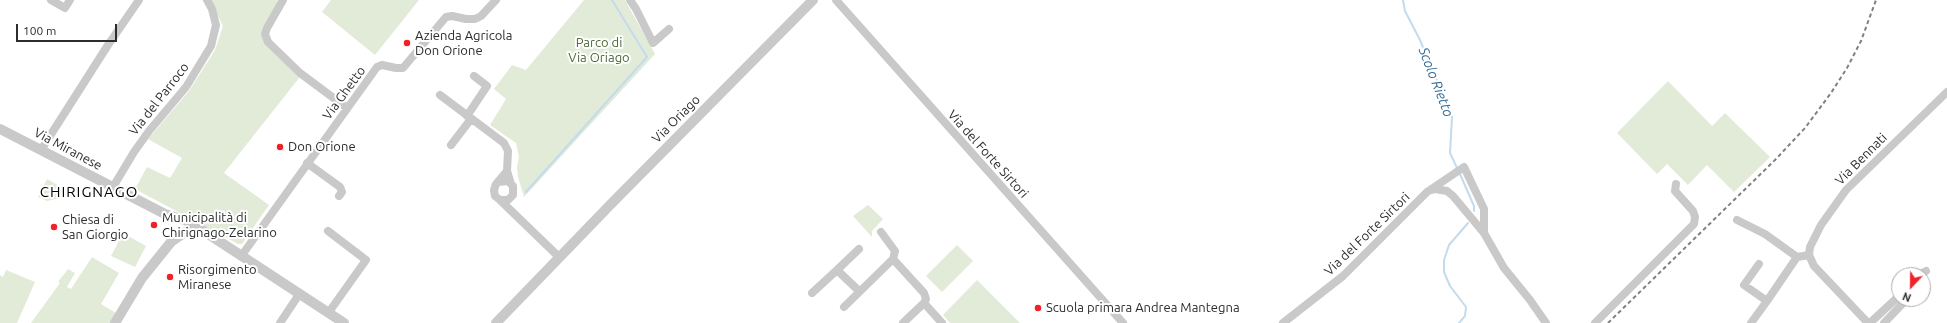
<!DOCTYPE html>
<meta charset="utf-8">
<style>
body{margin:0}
#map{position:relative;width:1947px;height:323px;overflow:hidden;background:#fff;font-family:Ubuntu,sans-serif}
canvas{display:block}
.north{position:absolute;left:1891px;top:267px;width:40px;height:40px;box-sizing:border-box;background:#fff;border:1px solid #ababab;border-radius:50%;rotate:202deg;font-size:11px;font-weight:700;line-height:16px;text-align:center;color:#2c2c2c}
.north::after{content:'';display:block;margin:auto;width:14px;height:18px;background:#f02228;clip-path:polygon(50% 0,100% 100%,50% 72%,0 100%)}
.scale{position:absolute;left:16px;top:24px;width:101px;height:18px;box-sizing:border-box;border:2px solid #2c2c2c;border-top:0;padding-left:5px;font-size:12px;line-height:14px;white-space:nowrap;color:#2c2c2c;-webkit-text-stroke:3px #fff;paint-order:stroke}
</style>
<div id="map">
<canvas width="1947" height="323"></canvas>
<div class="north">N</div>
<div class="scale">100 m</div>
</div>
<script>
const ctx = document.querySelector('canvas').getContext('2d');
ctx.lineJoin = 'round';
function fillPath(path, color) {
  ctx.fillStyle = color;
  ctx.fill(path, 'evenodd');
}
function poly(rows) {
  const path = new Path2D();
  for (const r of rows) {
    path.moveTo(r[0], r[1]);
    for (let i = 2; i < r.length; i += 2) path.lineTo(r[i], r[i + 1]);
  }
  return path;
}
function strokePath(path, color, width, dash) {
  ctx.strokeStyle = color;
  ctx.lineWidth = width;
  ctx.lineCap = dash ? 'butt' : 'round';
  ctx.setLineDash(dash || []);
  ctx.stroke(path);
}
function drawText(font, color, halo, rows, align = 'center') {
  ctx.font = font + ' Ubuntu,sans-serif';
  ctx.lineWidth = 4;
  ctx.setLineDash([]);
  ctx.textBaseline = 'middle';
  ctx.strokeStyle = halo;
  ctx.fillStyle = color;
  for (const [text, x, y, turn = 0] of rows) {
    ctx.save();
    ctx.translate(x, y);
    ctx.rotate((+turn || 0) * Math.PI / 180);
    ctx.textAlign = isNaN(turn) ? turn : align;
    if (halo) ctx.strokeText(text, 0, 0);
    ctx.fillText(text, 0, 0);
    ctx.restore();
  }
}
const green = poly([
 [210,0,277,0,279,3,263,35,303,73,224,173,269,205,242,244,238,244,135,189,147,167,170,178,182,158,148,139,189,91,215,50,223,26],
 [331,0,419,0,375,55,322,12],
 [584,0,625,0,655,54,524,197,518,177,517,167,519,157,516,143,490,125,506,99,494,89,512,65,526,70],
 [1668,81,1712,126,1725,113,1770,157,1734,192,1707,165,1688,185,1667,164,1657,174,1617,133],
 [47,179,68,191,65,197,47,201,38,197],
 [868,205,883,219,872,231,872,237,853,216],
 [123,233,146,246,135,267,111,256],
 [957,245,973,261,942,292,926,276],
 [92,257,119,273,101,304,116,313,110,323,31,323,60,283,58,282,68,269,75,273,67,287,71,289],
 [6,270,35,282,17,323,0,323,0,275,3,277],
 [977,280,1020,323,950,323,943,315]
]);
const stream = poly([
 [1403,0,1405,11,1420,40,1452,117,1450,153,1458,170],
 [1460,174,1474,206,1474,211],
 [526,192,647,57,612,0],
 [1459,323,1465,316,1466,307,1450,286,1444,272,1444,260,1449,245,1468,223]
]);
const minor = poly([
 [51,0,65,8,70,0],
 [283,0,267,28,265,34,268,42,300,73,347,108],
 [630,0,636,9,653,43,669,29],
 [836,0,1123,323],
 [440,95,504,143,508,151,507,171,511,184],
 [467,116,487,86,474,76],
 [451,145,471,119],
 [41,150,108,45,139,0],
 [307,163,340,187,342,192,339,196],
 [498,182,508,181,513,186,513,195,508,200,500,200,495,196,494,190,496,184,507,171],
 [113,187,134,152,149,131,186,87,211,46,216,25,212,9,207,0],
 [1430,190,1464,167,1484,209,1484,233],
 [500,200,559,257],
 [1737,220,1765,234,1797,257],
 [328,231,366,260,329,312],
 [881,232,895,251,893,259],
 [859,249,837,270,859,291],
 [242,255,377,67,382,65,396,68,403,68,446,17,452,16,466,19,475,19,481,16,496,0],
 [1759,264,1744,285,1767,301,1797,257,1809,255],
 [1918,275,1926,271],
 [812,293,837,270],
 [924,303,942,323],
 [844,307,893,259,924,293,926,299,924,303],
 [280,323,300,293],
 [903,323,924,303],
 [1283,323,1343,276,1428,191,1435,189,1447,191,1453,196,1484,233,1504,268,1530,300,1546,323],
 [1595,323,1694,224,1695,217,1693,211,1675,191,1676,184],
 [1751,323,1767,301],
 [1868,323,1814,266,1809,255,1810,247,1821,225,1846,190,1947,92],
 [1870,323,1899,296],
 [1884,323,1907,299]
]);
const tertiary = poly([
 [0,129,165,214,185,220,199,228,344,323],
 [115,323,142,278,171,242,187,231,200,232],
 [496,323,611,204,813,0]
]);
const rail = poly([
 [1608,323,1775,160,1805,128,1831,93,1847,68,1861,41,1876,0]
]);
const markers = [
 [407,43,4,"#f02228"],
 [280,147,4,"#f02228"],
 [154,225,4,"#f02228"],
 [54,227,4,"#f02228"],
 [170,277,4,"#f02228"],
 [1038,308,4,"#f02228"]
];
const poiNames = [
 ["Azienda Agricola",415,36],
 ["Don Orione",415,51],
 ["Don Orione",288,147],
 ["Municipalità di",162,218],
 ["Chirignago-Zelarino",162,233],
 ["Chiesa di",62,220],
 ["San Giorgio",62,235],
 ["Risorgimento",178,270],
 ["Miranese",178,285],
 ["Scuola primara Andrea Mantegna",1046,308]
];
const parkNames = [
 ["Parco di",599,43],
 ["Via Oriago",599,58]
];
const streetNames = [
 ["Via Ghetto",344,93,-54],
 ["Via del Parroco",159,99,-52],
 ["Via Oriago",676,119,-45],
 ["Via Miranese",68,149,28],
 ["Via del Forte Sirtori",988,154,48],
 ["Via Bennati",1861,159,-45],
 ["Via del Forte Sirtori",1367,234,-44]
];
const waterNames = [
 ["Scolo Rietto",1436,82,69]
];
const quarterNames = [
 ["CHIRIGNAGO",89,192]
];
fillPath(green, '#e2ebd8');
strokePath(stream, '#c3dbed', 2);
strokePath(minor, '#c9c9c9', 8);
strokePath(tertiary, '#c9c9c9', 10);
strokePath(rail, '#818181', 2, [4, 3]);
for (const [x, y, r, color] of markers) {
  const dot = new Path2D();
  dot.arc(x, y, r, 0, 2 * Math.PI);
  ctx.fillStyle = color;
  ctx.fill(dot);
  strokePath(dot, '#fff', 1.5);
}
drawText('13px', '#2c2c2c', '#fff', poiNames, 'left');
drawText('13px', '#4d6a37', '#fff', parkNames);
drawText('13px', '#2c2c2c', '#fff', streetNames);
drawText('italic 14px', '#366b93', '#fff', waterNames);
ctx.letterSpacing = '1px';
drawText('15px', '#000', '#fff', quarterNames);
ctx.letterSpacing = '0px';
</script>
